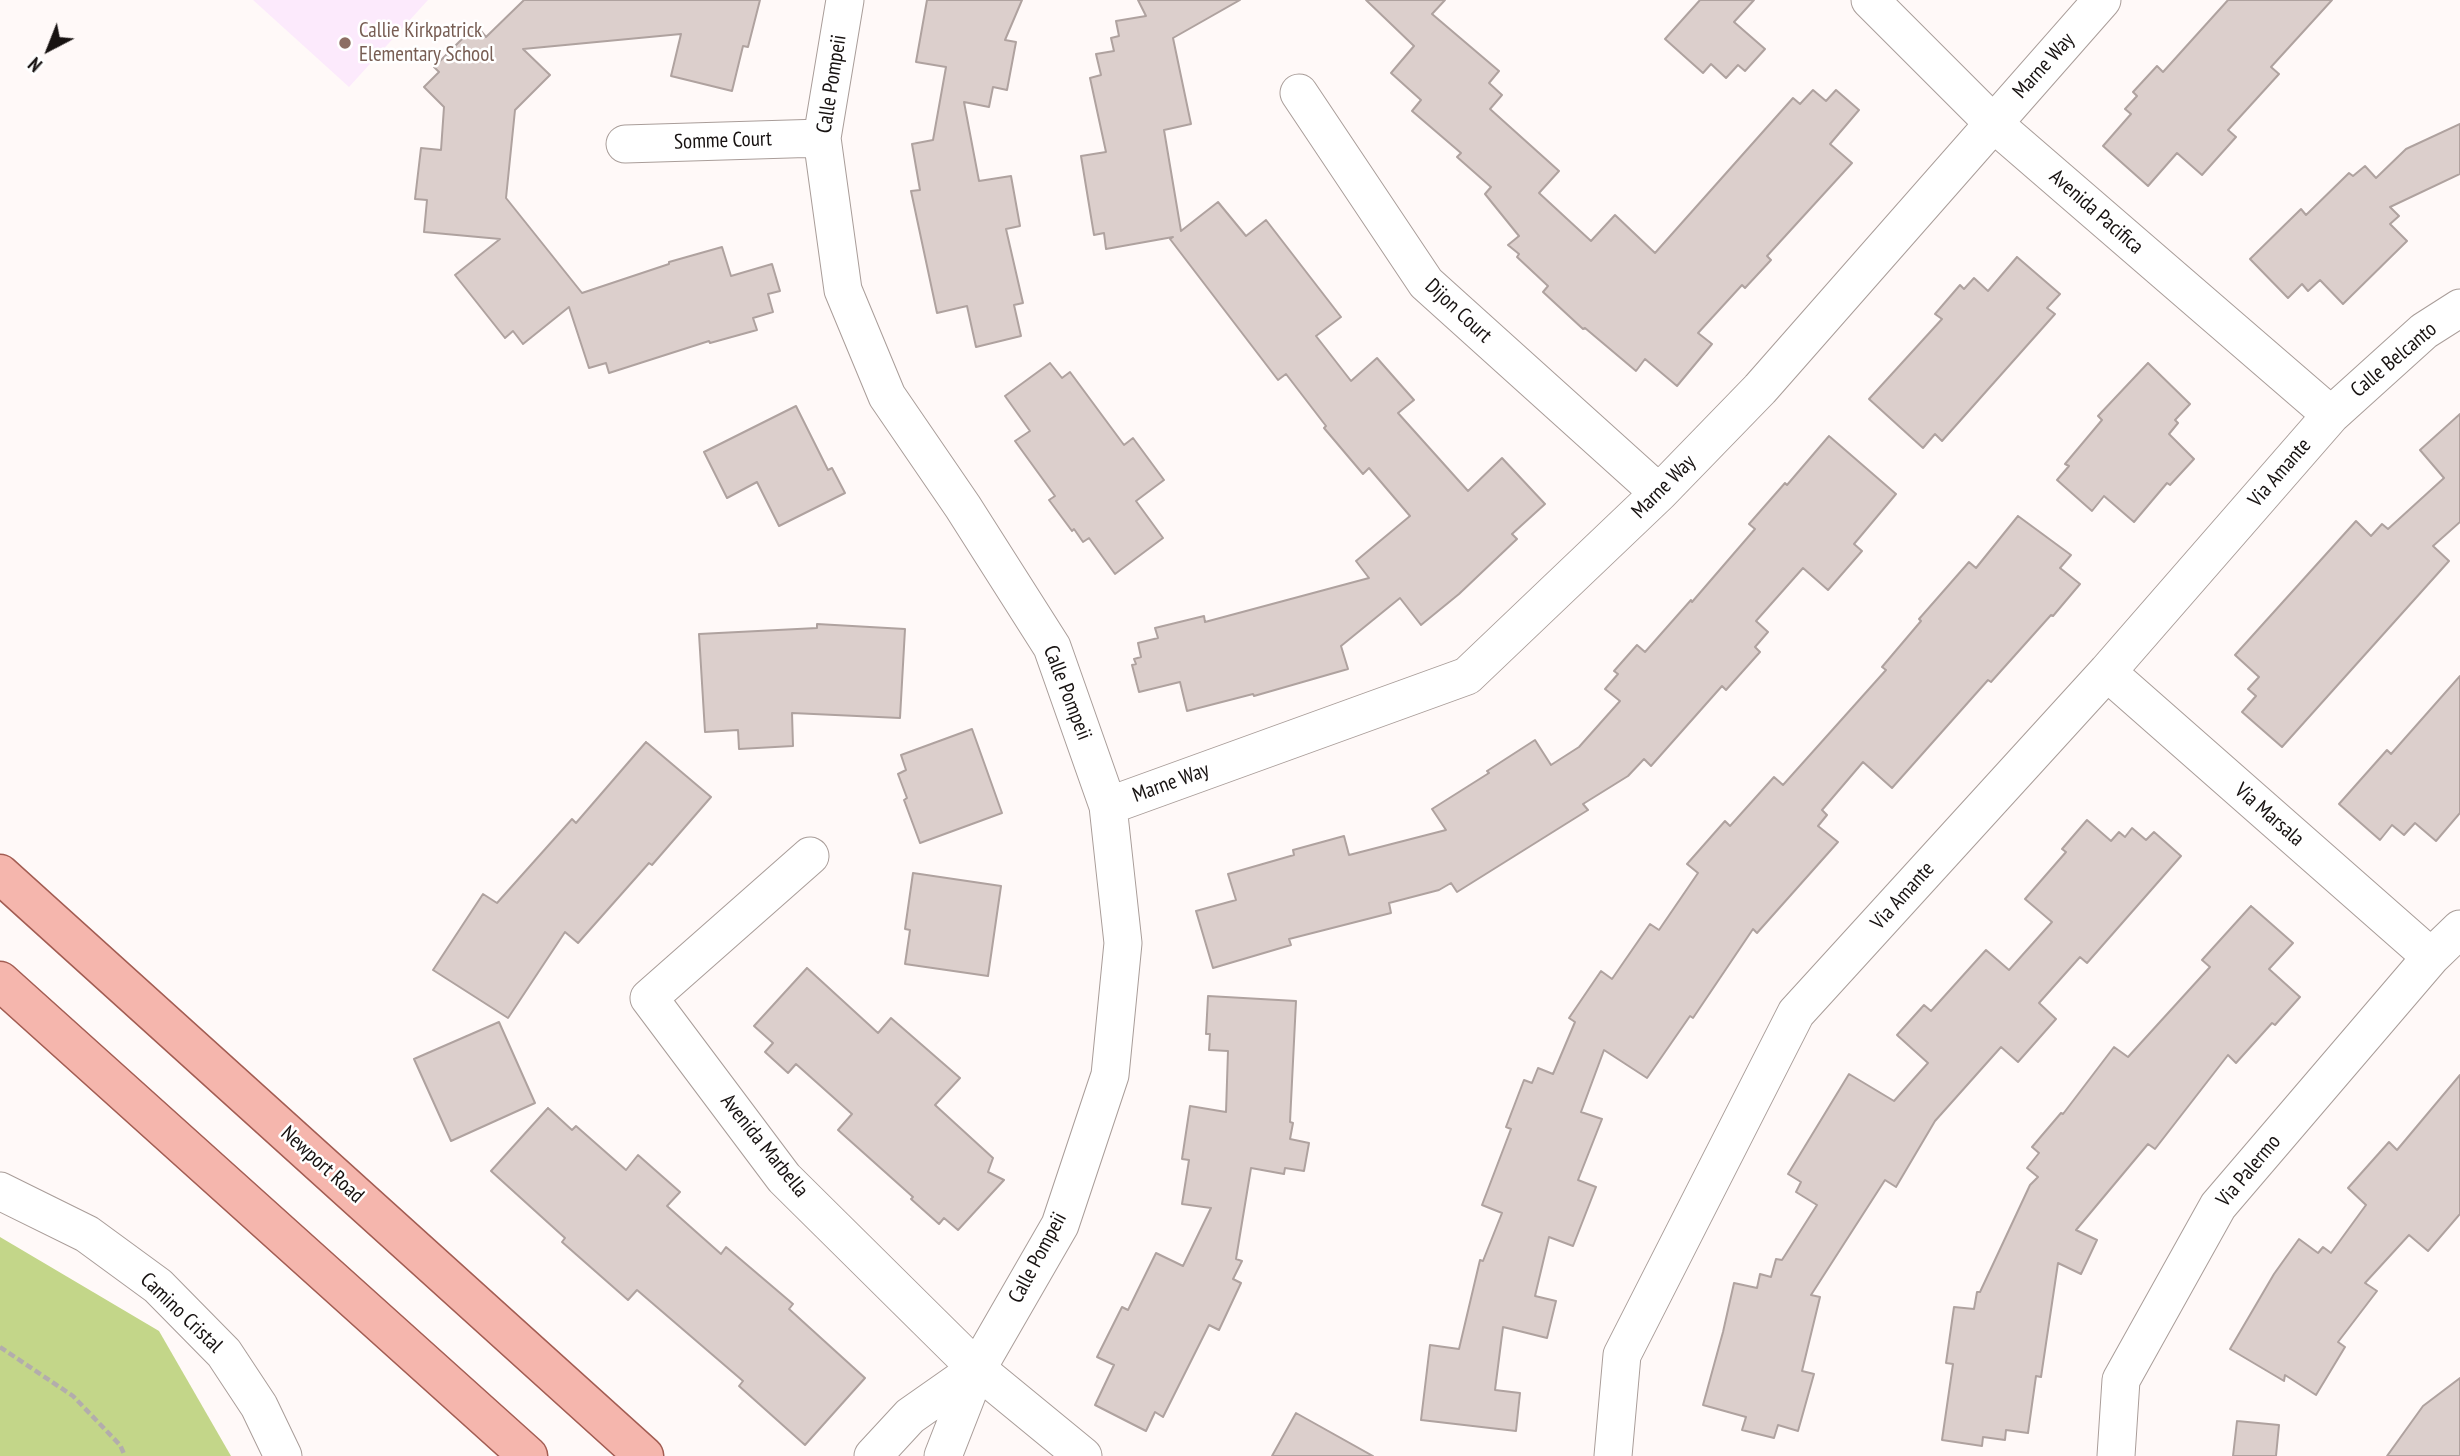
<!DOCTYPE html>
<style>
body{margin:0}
#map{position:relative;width:2460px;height:1456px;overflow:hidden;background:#fff9f8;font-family:"PT Sans Narrow",sans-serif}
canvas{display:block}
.north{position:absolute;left:14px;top:14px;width:70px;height:70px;-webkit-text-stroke:5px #fff;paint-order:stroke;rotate:222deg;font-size:19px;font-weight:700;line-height:28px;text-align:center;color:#171211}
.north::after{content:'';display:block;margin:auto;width:24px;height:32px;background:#171211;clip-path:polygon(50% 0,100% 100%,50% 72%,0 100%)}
</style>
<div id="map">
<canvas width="2460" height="1456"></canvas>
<div class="north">N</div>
</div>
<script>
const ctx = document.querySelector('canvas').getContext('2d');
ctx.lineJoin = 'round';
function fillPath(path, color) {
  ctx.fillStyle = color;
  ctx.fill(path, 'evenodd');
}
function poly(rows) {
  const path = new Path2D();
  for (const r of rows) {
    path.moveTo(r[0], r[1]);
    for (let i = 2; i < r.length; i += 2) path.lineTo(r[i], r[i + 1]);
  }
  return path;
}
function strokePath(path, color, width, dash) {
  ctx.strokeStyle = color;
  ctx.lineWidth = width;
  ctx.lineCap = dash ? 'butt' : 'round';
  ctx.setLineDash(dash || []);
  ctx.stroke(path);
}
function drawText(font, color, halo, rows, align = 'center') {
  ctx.font = font + ' "PT Sans Narrow",sans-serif';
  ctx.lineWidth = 5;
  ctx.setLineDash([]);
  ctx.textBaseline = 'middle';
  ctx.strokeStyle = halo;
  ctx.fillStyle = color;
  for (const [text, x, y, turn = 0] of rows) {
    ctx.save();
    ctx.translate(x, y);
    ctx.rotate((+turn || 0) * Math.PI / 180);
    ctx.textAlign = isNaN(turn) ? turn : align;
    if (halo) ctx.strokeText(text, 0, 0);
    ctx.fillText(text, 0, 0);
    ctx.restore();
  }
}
const education = poly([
 [253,0,428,0,349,87]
]);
const green = poly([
 [0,1237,159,1331,231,1456,0,1456]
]);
const building = poly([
 [524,0,760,0,748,47,743,46,732,91,671,76,681,34,523,49,550,75,515,110,506,198,582,293,669,264,669,262,722,247,731,276,772,264,780,291,768,294,773,312,753,318,757,330,710,343,709,341,609,373,606,363,589,368,569,307,523,344,513,331,505,338,455,275,500,239,424,232,427,200,415,199,421,148,441,150,444,107,424,87,439,72,434,67,476,25,486,37,524,0],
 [927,0,1022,0,1005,40,1016,42,1007,90,993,87,989,107,964,102,979,181,1011,176,1020,226,1006,229,1023,303,1014,305,1021,336,976,347,967,306,937,313,911,191,920,190,912,144,933,140,946,67,916,62,927,0],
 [1138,0,1240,0,1173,38,1191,124,1164,130,1181,231,1218,202,1246,236,1266,220,1341,317,1316,336,1351,381,1377,358,1414,400,1398,413,1468,491,1502,458,1545,504,1512,534,1517,539,1459,594,1421,625,1400,598,1341,646,1348,669,1254,696,1253,694,1187,711,1180,682,1139,692,1132,665,1136,664,1134,659,1141,657,1138,643,1158,638,1155,628,1204,616,1205,622,1369,578,1356,561,1410,516,1369,468,1363,474,1324,428,1326,426,1286,374,1278,380,1170,239,1173,237,1106,249,1104,233,1094,235,1081,156,1106,152,1090,78,1101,75,1096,54,1114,51,1111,38,1119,36,1116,21,1146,16,1138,0],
 [1366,0,1445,0,1432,14,1499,71,1489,83,1502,95,1490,109,1559,171,1539,193,1591,241,1615,215,1655,253,1793,98,1800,104,1813,90,1826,101,1836,90,1859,110,1830,144,1852,163,1767,256,1771,260,1745,288,1742,285,1698,333,1712,344,1677,386,1645,359,1636,371,1585,328,1583,329,1543,292,1548,286,1517,257,1519,254,1508,245,1519,236,1485,194,1491,187,1457,157,1461,153,1412,111,1421,100,1391,73,1414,46,1366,0],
 [1700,0,1754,0,1734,22,1765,49,1745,71,1738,65,1726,78,1711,64,1703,73,1665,39,1700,0],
 [2228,0,2332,0,2271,67,2279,74,2228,130,2236,137,2202,175,2177,153,2148,186,2103,146,2131,114,2125,109,2137,96,2133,92,2157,66,2163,72,2228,0],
 [2460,124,2460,174,2390,207,2399,216,2390,224,2407,241,2343,304,2320,280,2308,291,2302,284,2288,298,2250,259,2301,209,2306,215,2349,173,2353,176,2365,166,2376,178,2406,149,2460,124],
 [2017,257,2060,294,2047,308,2055,314,1942,441,1935,434,1923,448,1869,399,1942,319,1935,314,1960,285,1964,289,1974,278,1988,291,2017,257],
 [1050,363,1062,378,1070,372,1124,445,1133,438,1164,480,1136,501,1163,538,1115,574,1089,538,1083,542,1074,529,1072,531,1049,500,1055,496,1015,441,1030,431,1005,396,1050,363],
 [2148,363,2190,404,2175,420,2178,423,2169,434,2194,459,2170,485,2167,483,2134,522,2104,496,2092,511,2057,480,2069,466,2065,464,2102,420,2098,416,2148,363],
 [796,406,828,470,832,468,845,493,779,526,757,482,727,498,704,452,796,406],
 [2460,414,2460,522,2433,546,2449,561,2282,747,2242,712,2256,696,2248,689,2259,677,2235,655,2356,521,2371,536,2382,524,2388,529,2444,478,2420,450,2460,414],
 [1829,436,1896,494,1854,544,1862,551,1828,590,1803,568,1756,621,1768,632,1755,647,1760,652,1726,690,1722,686,1651,766,1644,759,1628,776,1583,804,1588,810,1457,892,1451,883,1439,890,1389,903,1391,913,1289,939,1291,945,1213,968,1196,911,1236,900,1228,874,1294,855,1293,850,1344,836,1349,855,1446,830,1432,809,1489,773,1487,771,1535,740,1551,765,1579,747,1620,701,1605,689,1618,674,1614,671,1637,645,1645,652,1691,600,1692,602,1755,529,1749,524,1785,483,1787,485,1829,436],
 [2018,516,2071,555,2060,568,2080,584,2053,616,2051,615,1991,682,1988,680,1892,788,1863,762,1822,810,1827,815,1818,826,1838,842,1757,933,1753,929,1693,1018,1690,1016,1647,1078,1604,1050,1581,1112,1602,1119,1578,1180,1596,1187,1573,1246,1549,1237,1535,1296,1556,1301,1547,1338,1503,1327,1495,1390,1520,1393,1516,1431,1421,1420,1430,1345,1459,1349,1480,1260,1483,1261,1502,1213,1482,1205,1511,1129,1506,1127,1524,1080,1532,1083,1538,1068,1553,1074,1575,1022,1569,1018,1601,971,1612,979,1650,924,1659,930,1698,873,1687,864,1725,821,1730,826,1774,777,1783,785,1886,670,1882,667,1921,621,1919,619,1969,562,1976,568,2018,516],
 [817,624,905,629,900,718,792,713,793,746,739,749,738,730,705,732,699,634,817,628,817,624],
 [2460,676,2460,813,2436,841,2415,823,2404,835,2392,825,2380,840,2339,804,2387,750,2391,754,2460,676],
 [972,729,1002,813,920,843,904,800,907,798,898,774,906,770,901,755,972,729],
 [646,742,711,797,652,865,649,863,578,943,565,932,508,1018,433,970,483,894,497,903,572,819,576,823,646,742],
 [2087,820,2111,841,2119,832,2125,837,2132,828,2146,840,2154,832,2181,856,2087,963,2080,957,2039,1003,2056,1019,2018,1062,2001,1047,1935,1121,1896,1187,1885,1180,1811,1295,1820,1297,1802,1371,1814,1374,1798,1431,1778,1425,1774,1438,1742,1430,1746,1417,1703,1405,1723,1332,1734,1283,1757,1288,1760,1274,1771,1277,1776,1259,1782,1260,1817,1205,1796,1192,1801,1182,1788,1174,1849,1074,1894,1101,1928,1063,1897,1035,1924,1005,1931,1011,1986,950,2009,970,2052,922,2025,899,2066,852,2062,849,2087,820],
 [913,873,1001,886,988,976,905,964,910,930,905,929,913,873],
 [2251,906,2293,943,2269,969,2300,997,2275,1025,2272,1023,2236,1063,2228,1055,2155,1149,2148,1144,2076,1230,2097,1240,2081,1274,2058,1263,2041,1377,2036,1376,2028,1433,2006,1430,2005,1440,1983,1437,1982,1446,1942,1440,1953,1364,1946,1363,1954,1307,1974,1309,1977,1292,1980,1292,2030,1185,2038,1177,2027,1168,2039,1153,2032,1147,2061,1113,2063,1114,2114,1047,2128,1057,2210,967,2202,960,2251,906],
 [807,968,878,1033,891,1018,960,1078,935,1105,993,1158,988,1172,1004,1180,958,1230,944,1218,939,1224,911,1199,913,1197,838,1130,852,1114,796,1064,788,1073,765,1052,773,1043,754,1026,807,968],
 [1208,996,1296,1001,1290,1122,1293,1123,1290,1139,1309,1143,1304,1171,1285,1168,1284,1174,1251,1168,1236,1259,1242,1261,1233,1279,1241,1283,1219,1330,1209,1325,1163,1417,1155,1412,1146,1431,1095,1405,1114,1365,1097,1357,1122,1307,1128,1310,1156,1253,1183,1266,1211,1208,1182,1204,1189,1160,1182,1159,1190,1106,1226,1112,1228,1051,1209,1050,1210,1034,1206,1034,1208,996],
 [499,1022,535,1103,451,1141,414,1059,499,1022],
 [2460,1075,2460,1214,2428,1251,2409,1235,2365,1283,2377,1291,2338,1342,2345,1347,2316,1395,2285,1375,2284,1381,2230,1349,2274,1274,2299,1239,2318,1253,2323,1247,2331,1253,2366,1205,2348,1188,2389,1142,2397,1150,2460,1075],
 [548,1108,572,1130,576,1126,626,1170,638,1155,680,1192,667,1206,721,1254,726,1247,793,1304,789,1309,865,1378,805,1445,739,1386,743,1381,637,1290,628,1300,562,1242,565,1238,491,1171,548,1108],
 [2460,1378,2460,1456,2387,1456,2423,1406,2460,1378],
 [1296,1413,1373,1456,1272,1456,1296,1413],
 [2237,1421,2279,1425,2276,1456,2233,1456,2237,1421]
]);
const path = poly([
 [0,1347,73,1396,120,1445,125,1456]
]);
const minor = poly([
 [845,0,822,138,843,290,887,396,963,507,1052,647,1108,806,1123,943,1110,1075,1060,1225,977,1369,943,1456],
 [1870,0,1993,123,2331,415],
 [1299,93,1426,283,1659,493],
 [625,144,822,138],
 [2107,672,2431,957],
 [1108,806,1467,676,1659,493,1760,389,2102,0],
 [810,856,649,998,784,1178,977,1369,1083,1456],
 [0,1191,87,1234,158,1286,224,1353,259,1406,283,1456],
 [873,1456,910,1416,977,1369],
 [1613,1456,1622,1355,1796,1013,2107,672,2331,415,2424,331,2460,308],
 [2116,1456,2121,1380,2218,1206,2431,957,2460,929]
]);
const primary = poly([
 [0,874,644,1456],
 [0,981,528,1456]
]);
const markers = [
 [345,43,7,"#8d6e63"]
];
const educationNames = [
 ["Callie Kirkpatrick",359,31],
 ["Elementary School",359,55]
];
const streetNames = [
 ["Marne Way",2044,66,-48],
 ["Calle Pompeii",832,84,-81],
 ["Somme Court",723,141,-2],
 ["Avenida Pacifica",2096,212,41],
 ["Dijon Court",1458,311,43],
 ["Calle Belcanto",2394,360,-40],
 ["Via Amante",2280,473,-49],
 ["Marne Way",1664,487,-45],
 ["Calle Pompeii",1067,693,69],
 ["Marne Way",1171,783,-20],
 ["Via Marsala",2269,815,41],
 ["Via Amante",1903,896,-48],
 ["Avenida Marbella",764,1146,51],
 ["Newport Road",322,1165,42],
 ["Via Palermo",2249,1171,-50],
 ["Calle Pompeii",1038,1258,-62],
 ["Camino Cristal",181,1313,44]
];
fillPath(education, '#fceafc');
fillPath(green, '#c3d689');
fillPath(building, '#dccfcc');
strokePath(building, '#afa29f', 2);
strokePath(minor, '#a99d99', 39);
strokePath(primary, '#a35d53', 41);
strokePath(path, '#b3adac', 4.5, [7, 3.5]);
strokePath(minor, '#fff', 37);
strokePath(primary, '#f5b6ad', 38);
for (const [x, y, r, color] of markers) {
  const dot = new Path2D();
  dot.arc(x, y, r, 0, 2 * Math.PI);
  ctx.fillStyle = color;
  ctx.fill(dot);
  strokePath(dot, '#fff', 2.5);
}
drawText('21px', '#785e54', '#fff', educationNames, 'left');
drawText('21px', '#171211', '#fff', streetNames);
</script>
